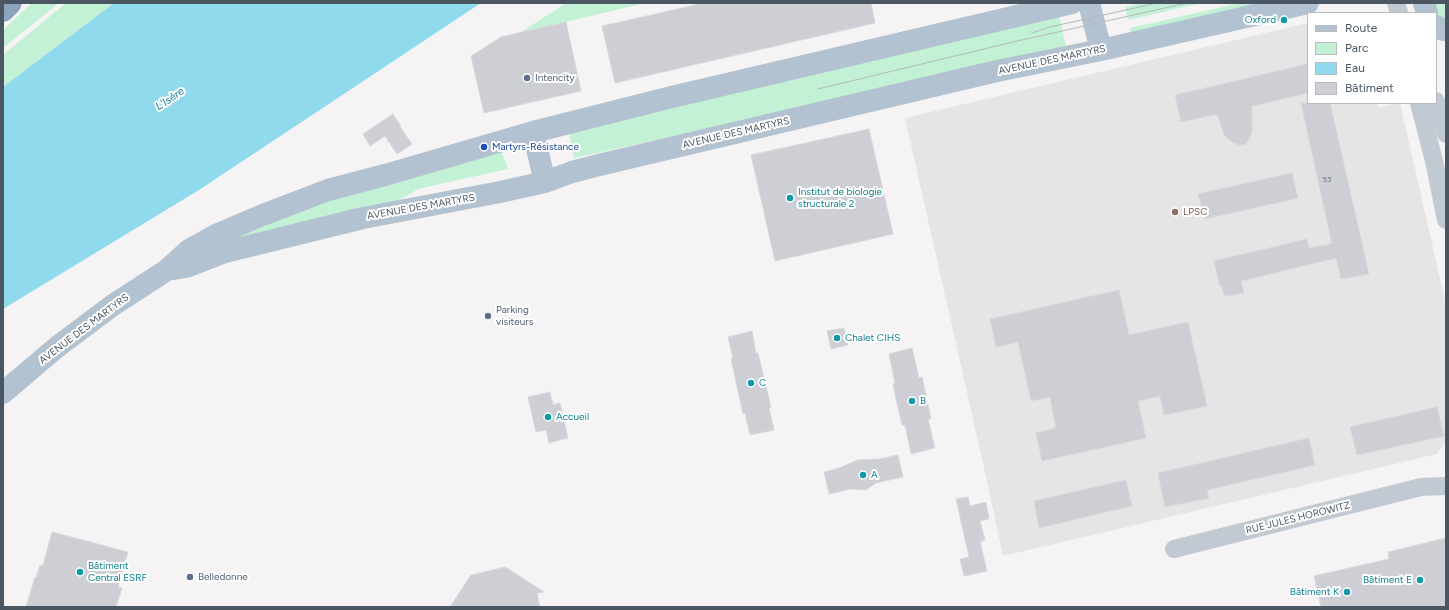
<!DOCTYPE html>
<meta charset="utf-8">
<style>
body{margin:0}
#map{position:relative;width:1449px;height:610px;overflow:hidden;background:#f5f3f3;font-family:Figtree,sans-serif}
canvas{display:block}
.frame{position:absolute;inset:0;border:4px solid #4a5661;pointer-events:none}
.legend{position:absolute;left:1307px;top:12px;width:130px;height:92px;box-sizing:border-box;background:#fff;border:1px solid #b7bbc0;margin:0;padding:5px 7px;list-style:none;font-size:12px;color:#4a5661}
.legend li{display:flex;align-items:center;gap:8px;height:20px}
.legend b{width:20px;border:1px solid #b7bbc0}
</style>
<div id="map">
<canvas width="1449" height="610"></canvas>
<div class="frame"></div>
<ul class="legend">
<li><b style="height:5px;background:#b3c2d1"></b>Route</li>
<li><b style="height:11px;background:#c3f1d5"></b>Parc</li>
<li><b style="height:11px;background:#90daee"></b>Eau</li>
<li><b style="height:11px;background:#cdcfd5"></b>Bâtiment</li>
</ul>
</div>
<script>
const ctx = document.querySelector('canvas').getContext('2d');
ctx.lineJoin = 'round';
function fillPath(path, color) {
  ctx.fillStyle = color;
  ctx.fill(path, 'evenodd');
}
function poly(rows) {
  const path = new Path2D();
  for (const r of rows) {
    path.moveTo(r[0], r[1]);
    for (let i = 2; i < r.length; i += 2) path.lineTo(r[i], r[i + 1]);
  }
  return path;
}
function strokePath(path, color, width, dash) {
  ctx.strokeStyle = color;
  ctx.lineWidth = width;
  ctx.lineCap = dash ? 'butt' : 'round';
  ctx.setLineDash(dash || []);
  ctx.stroke(path);
}
function drawText(font, color, halo, rows, align = 'center') {
  ctx.font = font + ' Figtree,sans-serif';
  ctx.lineWidth = 4;
  ctx.setLineDash([]);
  ctx.textBaseline = 'middle';
  ctx.strokeStyle = halo;
  ctx.fillStyle = color;
  for (const [text, x, y, turn = 0] of rows) {
    ctx.save();
    ctx.translate(x, y);
    ctx.rotate((+turn || 0) * Math.PI / 180);
    ctx.textAlign = isNaN(turn) ? turn : align;
    if (halo) ctx.strokeText(text, 0, 0);
    ctx.fillText(text, 0, 0);
    ctx.restore();
  }
}
const education = poly([
 [1308,23,1308,103,1377,103,1378,107,1400,103,1446,305,1446,441,1437,454,1003,556,985,472,905,118]
]);
const green = poly([
 [32,3,59,3,3,48,3,30],
 [66,3,114,3,3,87,3,55],
 [566,3,645,3,520,33],
 [1144,3,1202,3,1128,20,1125,7],
 [1240,3,1280,3,1131,37,1130,28],
 [1433,3,1446,3,1446,20,1436,14],
 [1059,15,1067,50,574,158,569,132],
 [501,150,508,169,418,189,400,200,207,251,302,207]
]);
const water = poly([
 [114,3,481,3,199,190,3,309,3,87]
]);
const building = poly([
 [704,3,871,3,875,23,615,83,602,26,704,3],
 [566,22,581,91,484,113,471,56,501,37,566,22],
 [1308,64,1308,93,1252,106,1252,133,1246,144,1238,145,1232,142,1225,136,1217,114,1181,122,1175,95,1308,64],
 [1301,103,1330,103,1369,274,1341,279,1336,258,1241,281,1244,293,1224,296,1222,286,1220,286,1214,261,1307,239,1309,248,1332,244,1301,103],
 [393,114,401,126,400,127,412,144,397,154,385,136,370,146,363,134,393,114],
 [869,129,893,234,775,261,751,155,869,129],
 [1292,173,1298,198,1205,219,1198,194,1292,173],
 [1119,290,1129,335,1188,322,1207,406,1164,415,1160,396,1138,401,1146,438,1042,461,1036,433,1056,428,1050,397,1031,401,1018,342,996,347,990,319,1119,290],
 [844,328,848,345,831,349,827,331,844,328],
 [752,331,756,353,758,353,771,407,769,408,774,430,750,435,745,413,743,414,731,359,733,358,728,337,752,331],
 [912,348,919,378,922,377,931,419,928,419,935,448,911,454,905,425,902,425,896,399,893,384,895,383,889,354,912,348],
 [550,392,553,405,560,403,568,438,549,443,546,430,536,432,528,397,550,392],
 [1437,407,1444,436,1357,455,1350,427,1437,407],
 [1309,438,1315,465,1207,490,1209,498,1165,507,1158,473,1309,438],
 [898,455,903,477,876,483,866,490,851,489,829,494,824,472,839,468,858,460,879,459,898,455],
 [1126,480,1132,506,1039,528,1034,501,1126,480],
 [968,497,970,506,986,502,989,519,980,521,985,540,980,542,987,571,964,576,960,559,969,557,956,499,968,497],
 [52,532,128,552,118,587,122,588,116,607,26,607,35,577,36,578,40,565,43,566,52,532],
 [1446,538,1446,607,1321,607,1314,576,1389,559,1388,552,1446,538],
 [505,567,544,592,537,593,540,607,450,607,471,575,505,567]
]);
const minor = poly([
 [1396,3,1399,13],
 [1436,101,1446,134],
 [1419,103,1434,161,1446,220],
 [1174,549,1421,487,1446,486]
]);
const major = poly([
 [1089,3,1101,50],
 [1424,3,1427,13],
 [1436,26,1443,30,1446,30],
 [533,132,545,182],
 [167,270,186,267,225,252,363,218,500,192,545,182,572,172,599,165,997,71,1101,50,1308,3],
 [3,393,57,347,113,305,167,270,189,250,218,234,260,216,328,190,385,175,533,132,676,96,1072,3]
]);
const highway = poly([
 [3,10,10,3]
]);
const tram = poly([
 [1032,33,1050,27,1157,3],
 [818,89,1013,42,1187,3]
]);
const markers = [
 [1284,20,4,"#0f9aa8"],
 [527,78,4,"#5c6f8a"],
 [484,147,4,"#1a4fb4"],
 [790,198,4,"#0f9aa8"],
 [1175,212,4,"#8d6e63"],
 [488,316,4,"#5c6f8a"],
 [837,338,4,"#0f9aa8"],
 [751,383,4,"#0f9aa8"],
 [912,401,4,"#0f9aa8"],
 [548,417,4,"#0f9aa8"],
 [863,475,4,"#0f9aa8"],
 [80,572,4,"#0f9aa8"],
 [190,577,4,"#5c6f8a"],
 [1420,580,4,"#0f9aa8"],
 [1347,592,4,"#0f9aa8"]
];
const numberNames = [
 ["53",1327,180]
];
const cultureNames = [
 ["Oxford",1276,20,"right"],
 ["Institut de biologie",798,192],
 ["structurale 2",798,204],
 ["Chalet CIHS",845,338],
 ["C",759,383],
 ["B",920,401],
 ["Accueil",556,417],
 ["A",871,475],
 ["Bâtiment",88,566],
 ["Central ESRF",88,578],
 ["Bâtiment E",1412,580,"right"],
 ["Bâtiment K",1339,592,"right"]
];
const streetNames = [
 ["AVENUE DES MARTYRS",1052,60,-12],
 ["AVENUE DES MARTYRS",736,133,-13],
 ["AVENUE DES MARTYRS",421,207,-10],
 ["AVENUE DES MARTYRS",84,329,-37],
 ["RUE JULES HOROWITZ",1298,518,-14]
];
const serviceNames = [
 ["Intencity",535,78],
 ["Parking",496,310],
 ["visiteurs",496,322],
 ["Belledonne",198,577]
];
const transitNames = [
 ["Martyrs-Résistance",492,147]
];
const educationNames = [
 ["LPSC",1183,212]
];
const waterNames = [
 ["L'Isère",170,99,-34]
];
fillPath(education, '#e6e4e5');
fillPath(green, '#c3f1d5');
fillPath(water, '#90daee');
fillPath(building, '#cdcfd5');
strokePath(building, '#d7d9de', 1);
strokePath(highway, '#7690ad', 23);
strokePath(minor, '#c1cad2', 18);
strokePath(major, '#b3c2d1', 22);
strokePath(highway, '#8ba5c1', 22);
strokePath(tram, '#b5b8bd', 1);
for (const [x, y, r, color] of markers) {
  const dot = new Path2D();
  dot.arc(x, y, r, 0, 2 * Math.PI);
  ctx.fillStyle = color;
  ctx.fill(dot);
  strokePath(dot, '#fff', 1.5);
}
drawText('8px', '#6b747e', null, numberNames);
drawText('10px', '#0d838f', '#fff', cultureNames, 'left');
drawText('10px', '#4a5661', '#fff', streetNames);
drawText('10px', '#4e5e75', '#fff', serviceNames, 'left');
drawText('10px', '#164399', '#fff', transitNames, 'left');
drawText('10px', '#785e54', '#fff', educationNames, 'left');
drawText('italic 11px', '#0c7c9b', '#fff', waterNames);
</script>
